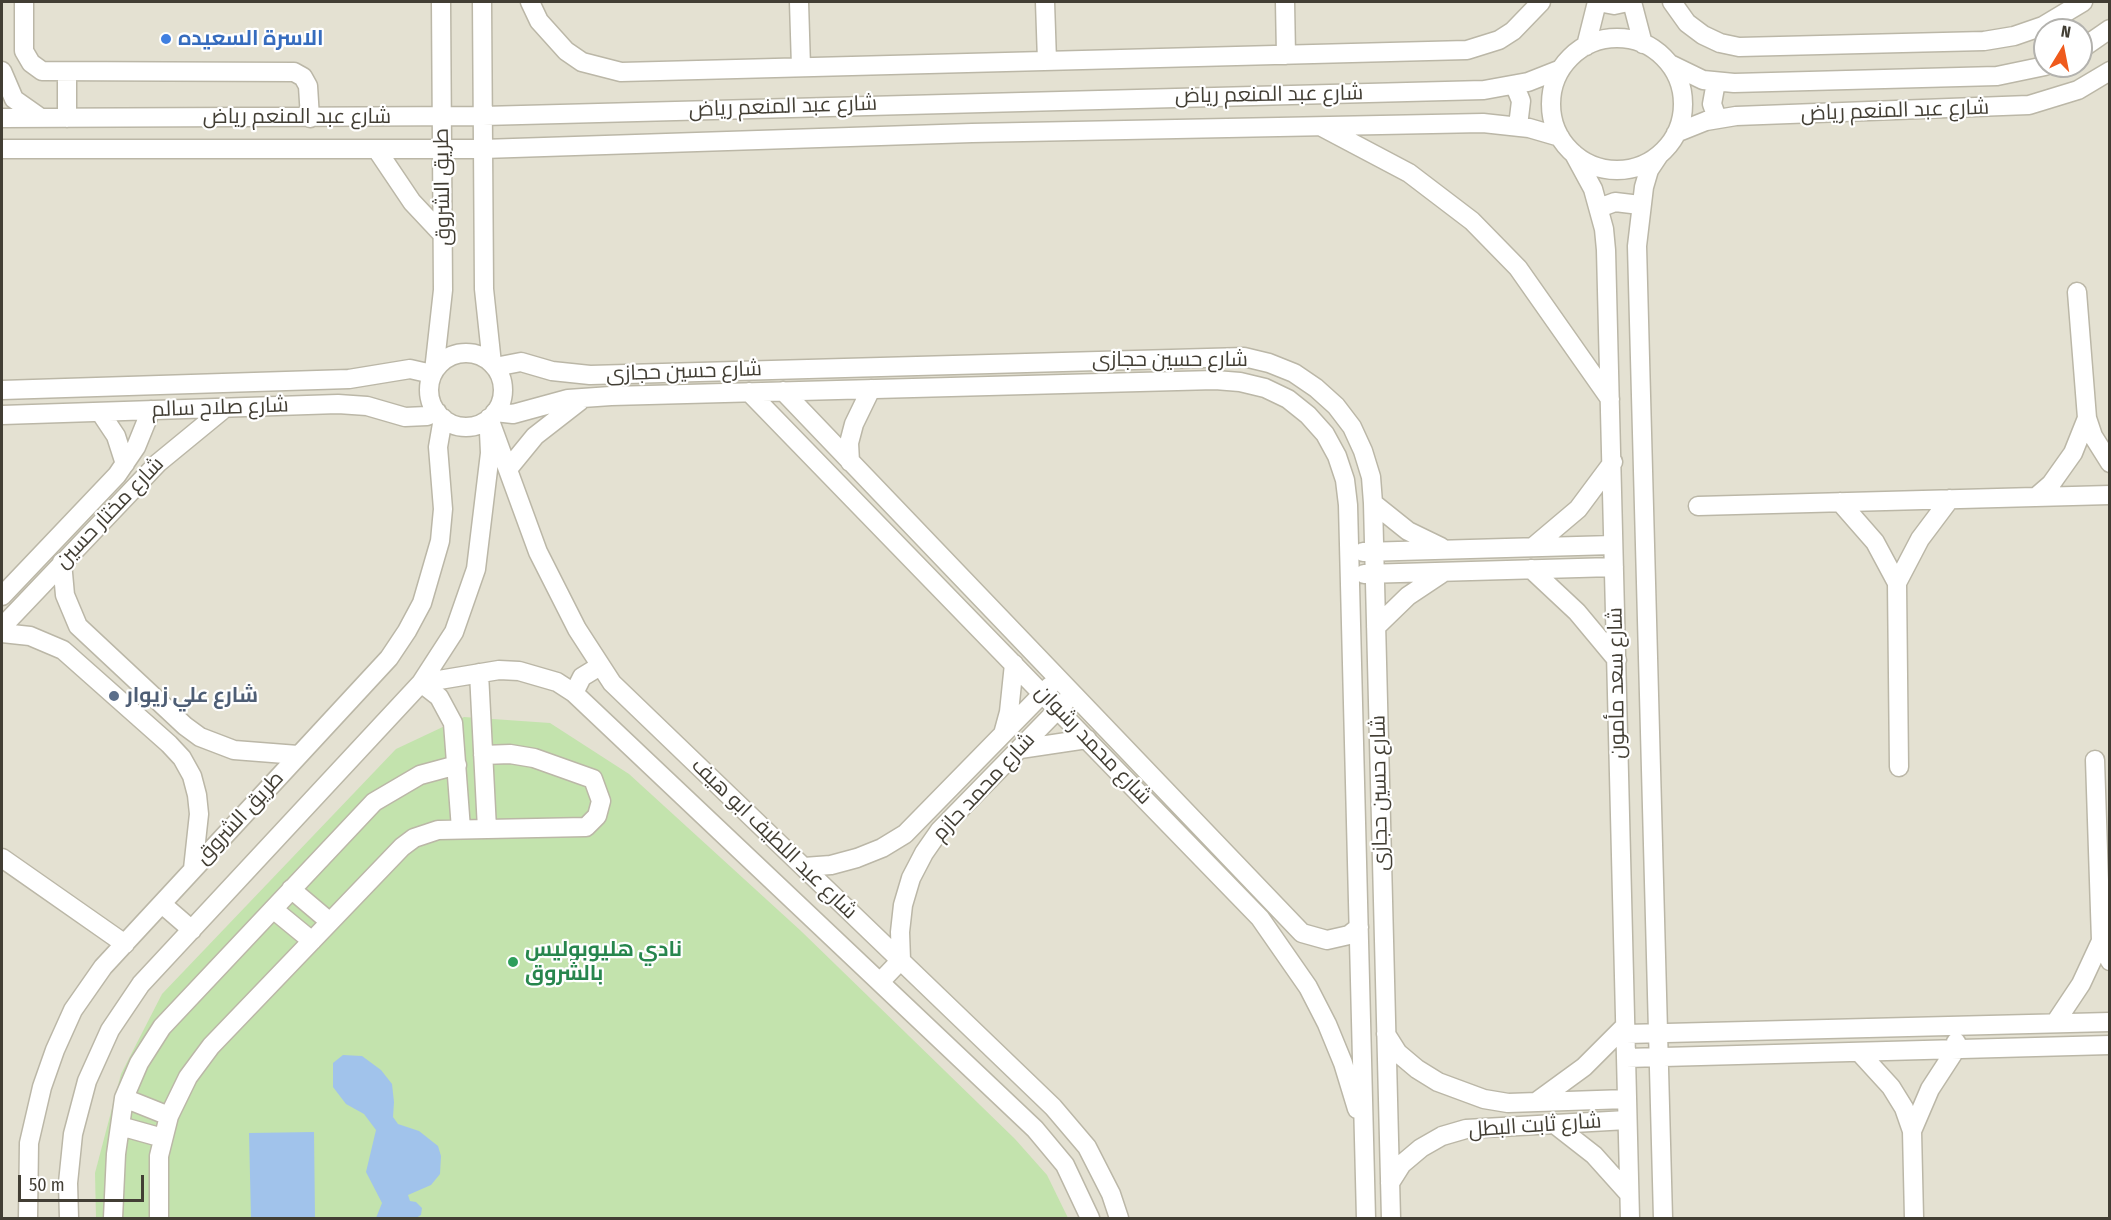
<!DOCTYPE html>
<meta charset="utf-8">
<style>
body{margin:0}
#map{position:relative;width:2111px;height:1220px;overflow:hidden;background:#f1eee3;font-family:"Fira Sans Condensed",sans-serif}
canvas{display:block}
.frame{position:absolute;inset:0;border:3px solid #423e34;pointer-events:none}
.north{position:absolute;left:2033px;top:18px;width:60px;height:60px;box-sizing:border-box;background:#fff;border:2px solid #b3b2ae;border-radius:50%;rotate:10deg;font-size:16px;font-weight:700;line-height:24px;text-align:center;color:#423e34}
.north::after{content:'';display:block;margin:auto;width:21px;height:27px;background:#ef5a1c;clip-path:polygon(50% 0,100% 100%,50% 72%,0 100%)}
.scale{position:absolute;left:18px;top:1175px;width:126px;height:27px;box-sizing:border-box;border:3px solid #423e34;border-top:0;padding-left:8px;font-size:18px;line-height:21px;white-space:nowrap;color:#423e34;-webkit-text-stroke:4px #fff;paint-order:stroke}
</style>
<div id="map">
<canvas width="2111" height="1220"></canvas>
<div class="frame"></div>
<div class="north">N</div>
<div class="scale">50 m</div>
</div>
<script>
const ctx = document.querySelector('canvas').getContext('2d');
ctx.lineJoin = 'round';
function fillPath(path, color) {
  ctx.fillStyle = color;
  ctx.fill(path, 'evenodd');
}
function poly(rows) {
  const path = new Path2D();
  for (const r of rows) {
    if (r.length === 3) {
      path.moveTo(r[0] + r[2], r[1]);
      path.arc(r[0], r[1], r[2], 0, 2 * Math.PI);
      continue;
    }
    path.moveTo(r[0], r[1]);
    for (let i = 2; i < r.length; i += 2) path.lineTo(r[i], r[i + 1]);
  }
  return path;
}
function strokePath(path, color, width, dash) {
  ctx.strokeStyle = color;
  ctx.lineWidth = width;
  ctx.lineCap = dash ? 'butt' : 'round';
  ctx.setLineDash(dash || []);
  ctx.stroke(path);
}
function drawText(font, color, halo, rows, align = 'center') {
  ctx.font = font + ' "Fira Sans Condensed",Cairo,sans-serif';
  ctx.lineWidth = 4.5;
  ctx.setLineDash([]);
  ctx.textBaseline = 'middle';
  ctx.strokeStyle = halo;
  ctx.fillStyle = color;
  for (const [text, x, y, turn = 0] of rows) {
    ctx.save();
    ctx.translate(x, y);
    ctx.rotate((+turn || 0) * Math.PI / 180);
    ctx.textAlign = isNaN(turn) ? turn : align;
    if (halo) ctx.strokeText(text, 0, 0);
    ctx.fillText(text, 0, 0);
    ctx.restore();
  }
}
const residential = poly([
 [2,2,2109,2,2109,1218,2,1218],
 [2045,30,2081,30,2081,66,2045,66]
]);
const green = poly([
 [464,717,550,723,629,774,801,931,1015,1139,1047,1175,1068,1218,96,1218,95,1173,121,1074,162,994,396,749]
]);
const water = poly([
 [343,1055,362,1056,381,1070,392,1084,394,1102,393,1117,398,1124,419,1131,438,1146,441,1156,440,1174,431,1185,408,1195,410,1201,416,1202,422,1208,421,1215,416,1218,376,1218,382,1203,366,1172,376,1130,364,1114,346,1104,333,1087,333,1063],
 [314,1132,315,1218,251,1218,249,1133]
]);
const minor = poly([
 [24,2,24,51,31,63,42,71,294,72,303,77,308,86,310,118],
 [482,2,484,289,492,364],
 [530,2,539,21,566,51,582,62,621,72,1467,50,1499,40,1513,31,1541,2],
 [799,2,801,67],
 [1045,2,1047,61],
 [1285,2,1286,55],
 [1598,2,1614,5,1628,2],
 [1632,2,1643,44],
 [1672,2,1687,23,1703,35,1720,43,1739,47,1984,41,2014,36,2043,26,2083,2],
 [1617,104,66],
 [1586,46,1597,2],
 [2081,49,2110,29],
 [1670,64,1703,80,1734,83,1997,76,2045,66],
 [2,71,14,99,41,118],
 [1716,82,1712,104,1717,118],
 [1515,86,1521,101,1518,126],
 [2,118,483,116,1484,90,1528,82,1561,69],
 [67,118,67,73],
 [1322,127,1409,173,1472,221,1518,268,1610,399],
 [1676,133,1706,121,1736,116,2029,105,2078,90,2110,71],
 [2,149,483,149,972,133,1483,123,1529,128,1560,137],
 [377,150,412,202,443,235],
 [1574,154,1593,189,1604,229,1606,250,1630,1218],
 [1659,155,1649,170,1644,187,1637,246,1663,1218],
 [1599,208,1615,202,1640,205],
 [2077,292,2087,418,2093,436,2110,463],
 [466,390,37],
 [495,367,521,362,552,371,590,375,1244,357,1269,363,1294,373,1316,388,1336,406,1352,427,1363,451,1371,477,1373,503,1391,1218],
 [434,371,443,290,441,2],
 [2,390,349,379,410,369,432,374],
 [783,391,1302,933,1327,940,1349,935,1359,927],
 [749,392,1260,918,1308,987,1327,1024,1343,1063,1357,1109],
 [100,412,116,436,125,464],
 [495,412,513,414,568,399,611,396,1215,380,1240,382,1265,388,1288,399,1308,415,1325,434,1337,456,1345,480,1348,505,1366,1218],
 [2,415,338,404,367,406,405,417,427,416,437,412],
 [489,418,538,552,577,629,612,683,1053,1107,1087,1147,1111,1194,1119,1218],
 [850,462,849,443,854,424,871,389],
 [508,469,535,436,580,401],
 [2036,497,2051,484,2073,453,2087,418],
 [1840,502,1875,542,1897,583],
 [1373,503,1408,531,1441,547],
 [1698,506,2110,495],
 [1533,547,1578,509,1613,462],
 [1363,552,1613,545],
 [62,562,65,595,78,626,185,726,200,737,234,750,298,755],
 [1531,569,1577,612,1617,660],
 [1364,574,1614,567],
 [2,596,117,475,136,447,151,410],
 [2,627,158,463,225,408],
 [1376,627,1408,596,1444,572],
 [2,633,30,636,63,650,169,744,182,758,192,776,197,795,199,814,193,869],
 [479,673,487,829],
 [421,683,499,670,519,671,557,682,574,693,1035,1129,1065,1165,1090,1218],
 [421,683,439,697,453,723,461,829],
 [574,693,582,677,600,666],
 [1003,734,1009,712,1014,664],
 [1020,749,1087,739],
 [2095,760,2101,941,2110,961],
 [1899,767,1897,583,1920,539,1950,499],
 [2,858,125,944],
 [804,867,831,865,857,858,882,848,905,834,1050,686],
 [291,889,330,922],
 [162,904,192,930],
 [273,909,312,941],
 [880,982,901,960,900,932,903,905,911,878,924,853,940,830,1066,701],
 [2055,1023,2081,984,2101,941],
 [1386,1034,1398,1053,1417,1069,1438,1082,1484,1099,1508,1103,1627,1099],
 [1626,1034,2110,1022],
 [1859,1052,1891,1087,1904,1108,1912,1131,1914,1218],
 [1626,1058,2110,1045],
 [124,1098,169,1116],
 [1536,1102,1584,1067,1625,1026],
 [1553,1123,1594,1155,1629,1194],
 [120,1126,163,1138],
 [1912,1131,1930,1089,1956,1049,1956,1042],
 [1390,1183,1402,1164,1421,1148,1442,1136,1466,1129,1627,1120],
 [28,1218,29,1143,42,1087,55,1050,73,1010,103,967,389,658,407,631,422,603,440,541,443,509,438,447,443,418],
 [69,1218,68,1183,73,1134,87,1081,110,1030,141,984,421,683,454,632,476,569,490,453,489,432],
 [113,1218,116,1154,124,1098,139,1063,162,1027,374,802,420,775,457,765],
 [159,1218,159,1156,169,1116,188,1077,211,1046,402,847,414,838,438,830,586,827,597,816,601,801,593,779,534,758,510,754,483,755]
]);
const markers = [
 [166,39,6,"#3f7fe0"],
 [114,696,6,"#5c6f8a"],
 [513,962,6,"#2e9e5b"]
];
const shopNames = [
 ["الاسرة السعيده",178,39]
];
const streetNames = [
 ["شارع عبد المنعم رياض",1269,95,-1],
 ["شارع عبد المنعم رياض",783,107,-2],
 ["شارع عبد المنعم رياض",1895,111,-2],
 ["شارع عبد المنعم رياض",297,117],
 ["طريق الشروق",443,187,-91],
 ["شارع حسين حجازى",1170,360],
 ["شارع حسين حجازى",684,372,-2],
 ["شارع صلاح سالم",220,408,-2],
 ["شارع مختار حسين",110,513,-46],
 ["شارع سعد مأمون",1617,683,-91],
 ["شارع محمد رشوان",1093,745,46],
 ["شارع محمد حازم",984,787,-47],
 ["شارع حسين حجازى",1380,793,-91],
 ["طريق الشروق",240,818,-47],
 ["شارع عبد اللطيف ابو هيف",774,839,44],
 ["شارع ثابت البطل",1535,1126,-4]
];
const serviceNames = [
 ["شارع علي زيوار",126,696]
];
const leisureNames = [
 ["نادي هليوبوليس",525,950],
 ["بالشروق",525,974]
];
fillPath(residential, '#e4e1d2');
fillPath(green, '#c3e3ad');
fillPath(water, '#a1c3eb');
strokePath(minor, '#bbb7a7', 21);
strokePath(minor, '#fff', 18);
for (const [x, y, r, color] of markers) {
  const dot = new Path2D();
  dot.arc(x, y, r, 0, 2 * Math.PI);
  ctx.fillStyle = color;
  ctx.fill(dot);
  strokePath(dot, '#fff', 2);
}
drawText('bold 21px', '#366cbe', '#fff', shopNames, 'left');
drawText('21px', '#423e34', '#fff', streetNames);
drawText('bold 21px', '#4e5e75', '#fff', serviceNames, 'left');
drawText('bold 21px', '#27864d', '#fff', leisureNames, 'left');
</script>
